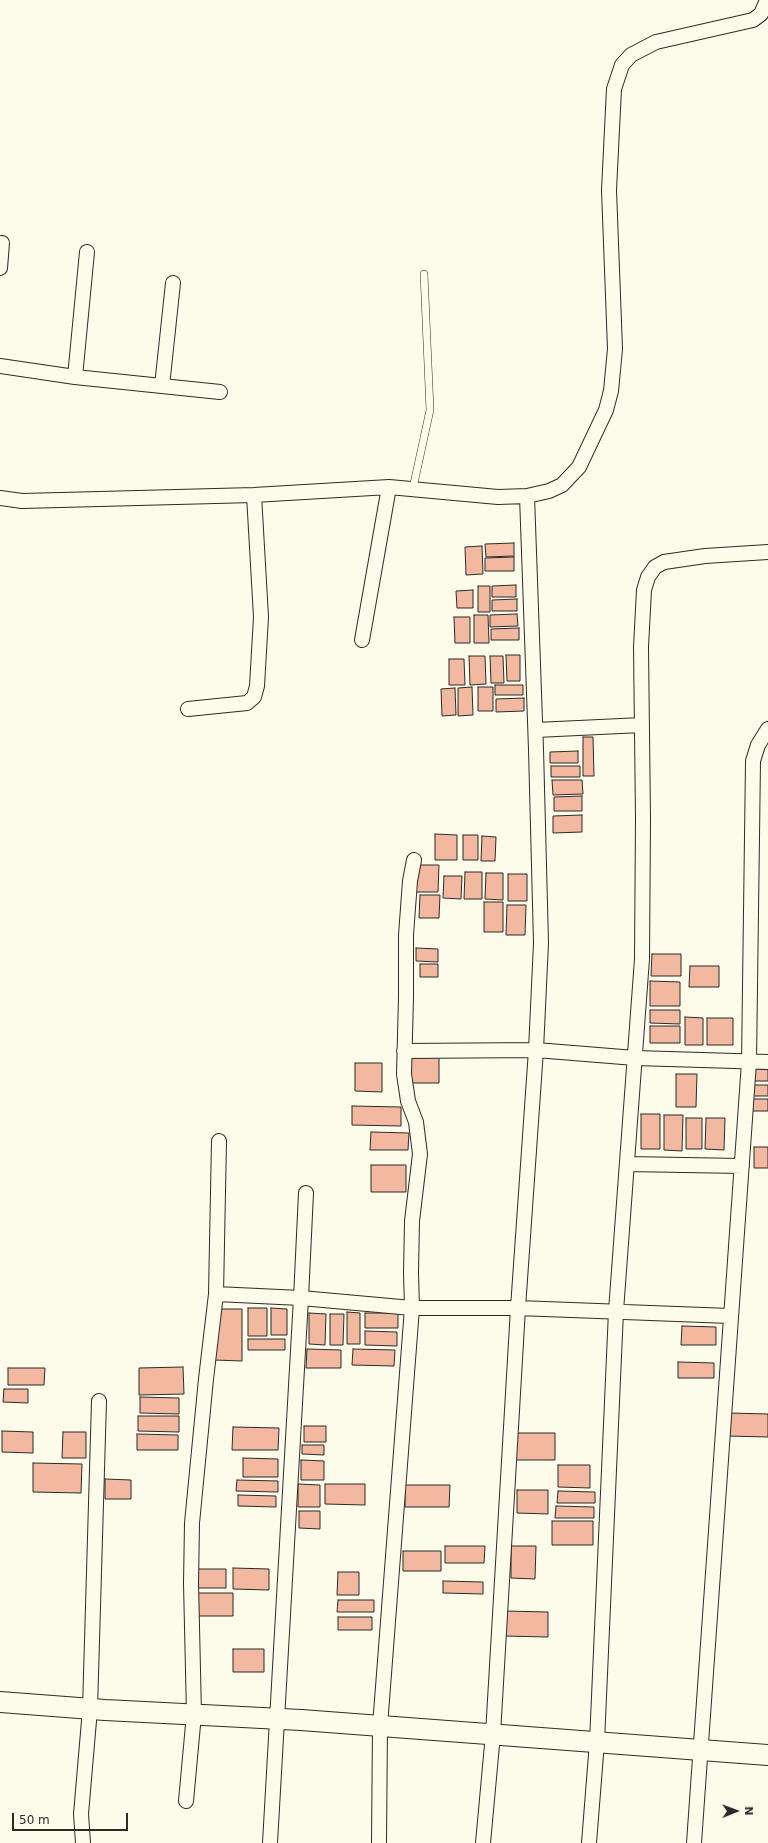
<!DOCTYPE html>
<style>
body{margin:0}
#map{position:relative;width:768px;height:1843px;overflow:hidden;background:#fdfbea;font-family:"DejaVu Sans",sans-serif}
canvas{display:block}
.north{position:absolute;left:716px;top:1791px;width:40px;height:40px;-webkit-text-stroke:3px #fdfbea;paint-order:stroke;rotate:89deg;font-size:11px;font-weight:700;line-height:16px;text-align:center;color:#2b2b2b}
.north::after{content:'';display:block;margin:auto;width:14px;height:18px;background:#2b2b2b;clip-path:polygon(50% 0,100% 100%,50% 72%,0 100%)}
.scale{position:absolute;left:12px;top:1813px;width:116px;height:18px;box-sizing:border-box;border:2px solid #2b2b2b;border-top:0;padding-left:5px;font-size:12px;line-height:14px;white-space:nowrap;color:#2b2b2b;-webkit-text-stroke:3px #fdfbea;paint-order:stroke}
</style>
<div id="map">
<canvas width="768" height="1843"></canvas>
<div class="north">N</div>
<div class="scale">50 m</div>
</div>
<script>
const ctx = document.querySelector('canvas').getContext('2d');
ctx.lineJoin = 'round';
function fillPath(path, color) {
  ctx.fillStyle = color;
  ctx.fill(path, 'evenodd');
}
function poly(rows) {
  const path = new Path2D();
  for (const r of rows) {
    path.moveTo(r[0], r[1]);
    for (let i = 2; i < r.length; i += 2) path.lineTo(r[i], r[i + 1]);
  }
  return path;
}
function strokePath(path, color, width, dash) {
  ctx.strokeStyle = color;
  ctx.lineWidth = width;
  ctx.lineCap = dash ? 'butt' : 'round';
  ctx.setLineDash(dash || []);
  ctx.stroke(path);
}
const building = poly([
 [514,543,514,556,486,557,485,544,514,543],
 [482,546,483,574,466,575,465,547,482,546],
 [514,557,514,571,485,571,485,558,514,557],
 [516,585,516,597,492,597,492,586,516,585],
 [478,586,490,586,490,612,478,612,478,586],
 [473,590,473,608,457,608,456,591,473,590],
 [517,599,517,611,492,611,492,600,517,599],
 [517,614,518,626,490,627,490,615,517,614],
 [474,615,488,615,489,643,474,643,474,615],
 [454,617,470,617,470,643,455,643,454,617],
 [519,628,519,640,491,640,491,629,519,628],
 [506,655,520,655,520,681,507,681,506,655],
 [469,656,485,656,486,684,470,685,469,656],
 [490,656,503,656,504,683,491,683,490,656],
 [449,659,464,659,465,685,449,685,449,659],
 [495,685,523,685,523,695,495,695,495,685],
 [472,687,473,715,458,716,458,688,472,687],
 [478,687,493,687,493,711,478,711,478,687],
 [455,688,456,715,442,716,441,689,455,688],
 [524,698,524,711,496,712,496,699,524,698],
 [583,737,593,737,594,776,583,776,583,737],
 [578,751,578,763,550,763,550,752,578,751],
 [551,766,580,766,580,777,551,777,551,766],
 [552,780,582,780,583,794,553,795,552,780],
 [582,796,582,811,554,811,554,797,582,796],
 [582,815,582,832,553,833,553,816,582,815],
 [435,834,457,835,457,860,435,860,435,834],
 [463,835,478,835,478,860,463,860,463,835],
 [482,836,496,837,495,861,481,861,482,836],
 [416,865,439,865,438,892,416,892,416,865],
 [465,872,482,872,482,899,464,899,465,872],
 [486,873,503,873,503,900,485,899,486,873],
 [508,874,527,874,527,901,508,901,508,874],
 [444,876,462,876,461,899,443,898,444,876],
 [420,895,440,895,439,918,419,918,420,895],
 [484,902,503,902,503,932,484,932,484,902],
 [507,905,526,905,525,935,506,935,507,905],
 [416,948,438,949,438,962,416,961,416,948],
 [652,954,681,954,681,976,651,976,652,954],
 [420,964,438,964,438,977,420,977,420,964],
 [690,966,719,966,719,987,689,987,690,966],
 [650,981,680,982,680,1006,650,1006,650,981],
 [650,1010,680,1010,680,1024,650,1023,650,1010],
 [685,1017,703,1018,703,1045,685,1045,685,1017],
 [707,1018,733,1018,733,1045,707,1045,707,1018],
 [650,1026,680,1026,680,1043,650,1043,650,1026],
 [410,1055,439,1056,439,1083,410,1083,410,1055],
 [355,1063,382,1063,382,1092,355,1091,355,1063],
 [754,1069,768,1069,768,1081,754,1081,754,1069],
 [676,1074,697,1074,696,1107,676,1107,676,1074],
 [753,1085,768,1085,768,1096,753,1096,753,1085],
 [752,1099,768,1099,768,1111,752,1111,752,1099],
 [352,1106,401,1107,401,1126,352,1125,352,1106],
 [641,1114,660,1114,660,1149,641,1149,641,1114],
 [664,1115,683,1115,682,1151,664,1150,664,1115],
 [686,1118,702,1118,702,1149,686,1149,686,1118],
 [706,1118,725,1118,724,1150,705,1149,706,1118],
 [371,1132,409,1133,408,1150,370,1150,371,1132],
 [754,1147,768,1147,768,1168,754,1168,754,1147],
 [371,1165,406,1165,406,1192,371,1192,371,1165],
 [248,1308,267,1308,267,1336,248,1336,248,1308],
 [271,1308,287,1309,287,1335,271,1335,271,1308],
 [215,1309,242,1309,242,1361,214,1360,215,1309],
 [347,1312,360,1313,360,1344,347,1344,347,1312],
 [309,1313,326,1314,325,1345,309,1344,309,1313],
 [365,1313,398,1313,398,1328,365,1328,365,1313],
 [330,1314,344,1314,343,1345,330,1345,330,1314],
 [682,1326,716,1327,716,1345,681,1345,682,1326],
 [365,1331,397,1332,397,1346,365,1345,365,1331],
 [248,1339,285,1339,285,1350,248,1350,248,1339],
 [307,1349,341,1350,341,1368,306,1368,307,1349],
 [353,1349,395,1350,394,1366,352,1365,353,1349],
 [678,1362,714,1363,714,1378,678,1378,678,1362],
 [183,1367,184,1394,139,1395,139,1368,183,1367],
 [8,1368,45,1368,44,1385,8,1385,8,1368],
 [4,1389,28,1389,28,1403,3,1402,4,1389],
 [140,1397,179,1398,179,1414,140,1413,140,1397],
 [729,1413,768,1414,768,1437,728,1436,729,1413],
 [138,1416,179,1416,179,1432,138,1431,138,1416],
 [304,1426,326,1426,326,1442,304,1442,304,1426],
 [233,1427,279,1428,278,1450,232,1450,233,1427],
 [2,1431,33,1432,33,1453,2,1452,2,1431],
 [63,1432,86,1432,86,1458,62,1458,63,1432],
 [514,1433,555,1433,555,1460,514,1460,514,1433],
 [137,1434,178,1435,178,1450,137,1450,137,1434],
 [302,1445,324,1445,324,1455,302,1454,302,1445],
 [243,1458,278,1459,278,1477,243,1477,243,1458],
 [301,1460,324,1461,324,1480,301,1480,301,1460],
 [33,1463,82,1464,81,1493,33,1492,33,1463],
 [558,1465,590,1465,590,1488,558,1487,558,1465],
 [105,1479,131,1480,131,1499,105,1499,105,1479],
 [237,1480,278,1481,278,1492,236,1491,237,1480],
 [298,1484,320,1485,320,1507,298,1507,298,1484],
 [325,1484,365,1484,365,1505,325,1504,325,1484],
 [405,1485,450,1485,449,1507,405,1507,405,1485],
 [517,1490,548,1490,548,1514,517,1513,517,1490],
 [558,1491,595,1492,595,1503,557,1503,558,1491],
 [238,1495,276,1496,276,1507,238,1506,238,1495],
 [556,1506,594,1507,594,1518,555,1518,556,1506],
 [299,1511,320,1511,320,1529,299,1528,299,1511],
 [552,1521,593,1521,593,1545,552,1545,552,1521],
 [445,1546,485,1546,484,1563,445,1563,445,1546],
 [511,1546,536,1546,535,1579,511,1578,511,1546],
 [403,1551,441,1551,441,1571,403,1571,403,1551],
 [233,1568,269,1569,269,1590,233,1589,233,1568],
 [198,1569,226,1569,226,1588,198,1588,198,1569],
 [338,1572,359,1572,359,1595,337,1595,338,1572],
 [443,1581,483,1582,483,1594,443,1593,443,1581],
 [197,1593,233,1593,233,1616,196,1616,197,1593],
 [338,1600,374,1600,374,1612,337,1612,338,1600],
 [505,1611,548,1612,548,1637,504,1636,505,1611],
 [338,1617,372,1617,372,1630,338,1630,338,1617],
 [233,1649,264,1649,264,1672,233,1672,233,1649]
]);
const lane = poly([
 [413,488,430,410,424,274]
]);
const street = poly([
 [0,268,2,243],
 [0,366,75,377,220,392],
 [75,377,87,252],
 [162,386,173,283],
 [0,498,22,501,254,495,389,487,498,497,527,496,549,491,562,485,579,467,606,410,611,391,615,349,609,190,614,89,622,65,631,55,656,42,753,20,761,14,767,0],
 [362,640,389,487],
 [188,709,247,703,254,697,257,686,261,617,254,495],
 [536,730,642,725],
 [404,1051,536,1050,635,1058,768,1062],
 [627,1164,742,1166],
 [216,1294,301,1298,306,1193],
 [186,1801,194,1714,191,1583,192,1523,206,1379,216,1294,219,1141],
 [83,1843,81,1814,90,1709,99,1401],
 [270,1843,301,1298,412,1308,518,1308,730,1316],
 [379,1843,380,1726,412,1308,411,1273,412,1221,420,1154,416,1122,408,1101,404,1074,406,997,406,935,410,881,414,860],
 [483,1843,493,1734,518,1308,536,1050,541,943,536,749,527,496],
 [589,1843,597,1742,616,1311,642,959,643,819,641,647,644,590,648,577,655,567,664,562,705,556,768,552],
 [694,1843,749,1062,753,761,758,745,768,729]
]);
const secondary = poly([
 [0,1702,105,1710,301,1720,768,1755]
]);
fillPath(building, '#f2b8a0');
strokePath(building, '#2b2b2b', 1);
strokePath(lane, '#2b2b2b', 8);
strokePath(street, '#2b2b2b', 16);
strokePath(secondary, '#2b2b2b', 22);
strokePath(lane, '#fdfbea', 7);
strokePath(street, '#fdfbea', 14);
strokePath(secondary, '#fdfbea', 20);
</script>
